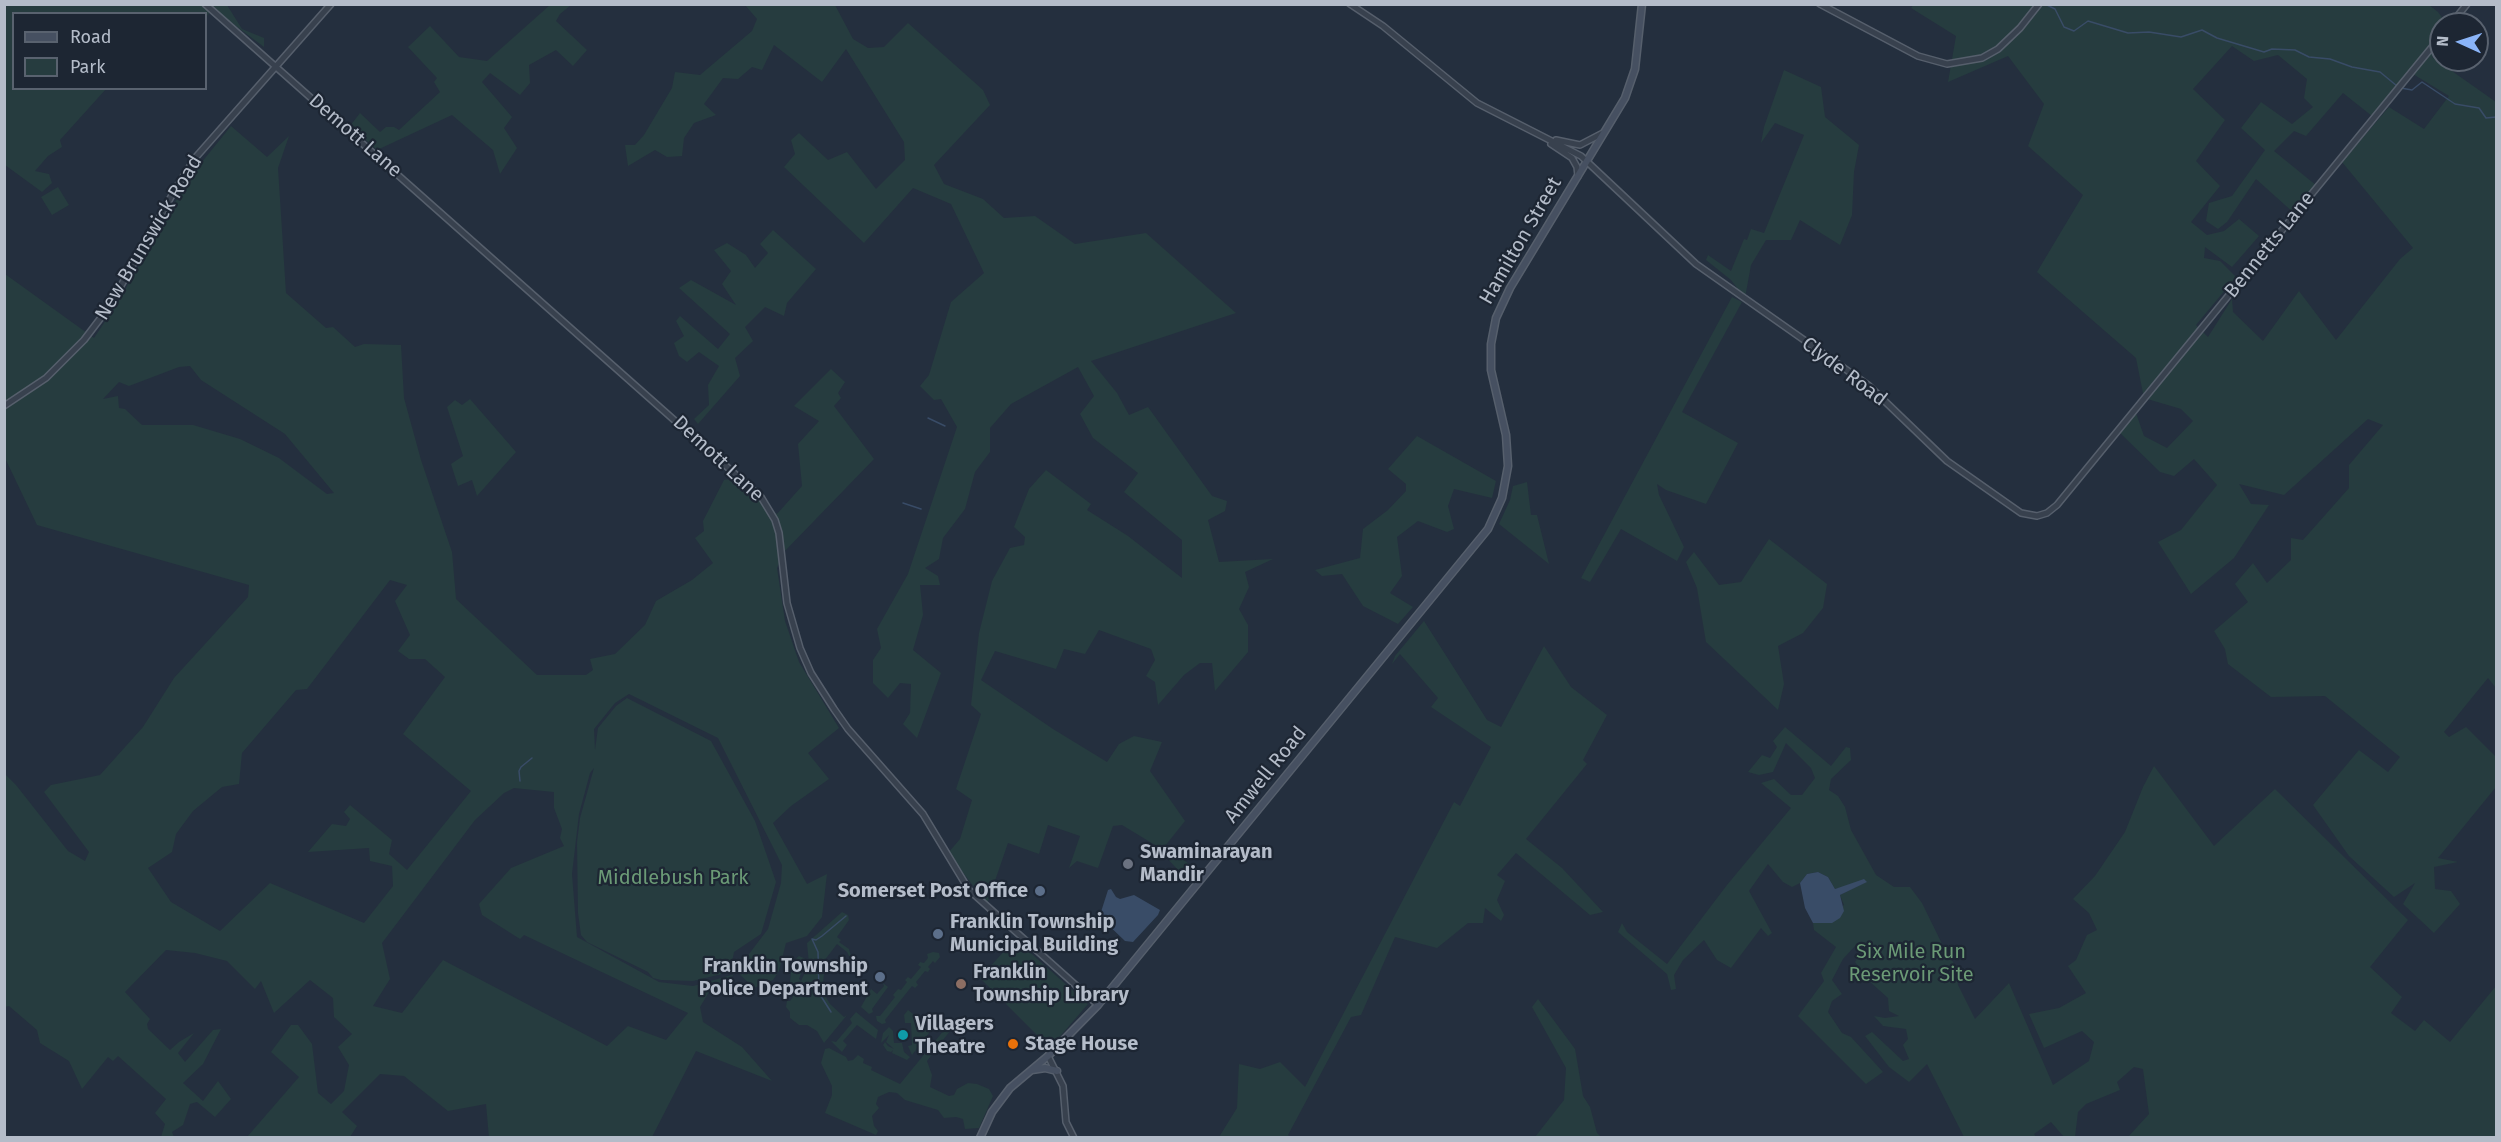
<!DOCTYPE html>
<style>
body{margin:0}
#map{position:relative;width:2501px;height:1142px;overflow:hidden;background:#242f3e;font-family:"Fira Sans",sans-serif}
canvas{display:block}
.frame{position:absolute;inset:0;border:6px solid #b4bcc9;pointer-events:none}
.legend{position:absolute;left:12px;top:12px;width:195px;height:78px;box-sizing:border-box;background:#1d2633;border:2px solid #59626f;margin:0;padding:8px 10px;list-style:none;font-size:18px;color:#b4bcc9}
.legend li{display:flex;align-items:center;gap:12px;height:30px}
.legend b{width:30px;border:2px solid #59626f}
.north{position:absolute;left:2429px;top:12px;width:60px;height:60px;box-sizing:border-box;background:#1d2633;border:2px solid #59626f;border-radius:50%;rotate:273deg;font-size:16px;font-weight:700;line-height:24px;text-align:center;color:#b4bcc9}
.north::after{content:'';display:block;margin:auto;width:21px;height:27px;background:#8ab4f8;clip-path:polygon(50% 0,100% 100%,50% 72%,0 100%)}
</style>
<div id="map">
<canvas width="2501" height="1142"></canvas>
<div class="frame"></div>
<ul class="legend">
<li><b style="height:8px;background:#465061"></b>Road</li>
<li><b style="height:16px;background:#263c3f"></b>Park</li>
</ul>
<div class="north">N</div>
</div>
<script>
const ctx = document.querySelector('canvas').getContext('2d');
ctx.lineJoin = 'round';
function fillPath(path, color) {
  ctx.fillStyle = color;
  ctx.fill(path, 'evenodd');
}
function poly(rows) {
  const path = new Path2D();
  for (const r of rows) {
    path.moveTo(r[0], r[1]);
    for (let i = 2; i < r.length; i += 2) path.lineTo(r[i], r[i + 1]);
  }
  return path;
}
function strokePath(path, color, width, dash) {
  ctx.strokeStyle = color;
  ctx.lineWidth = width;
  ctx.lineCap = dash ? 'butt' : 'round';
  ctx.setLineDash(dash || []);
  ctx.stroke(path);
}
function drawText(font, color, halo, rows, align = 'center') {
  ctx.font = font + ' "Fira Sans",sans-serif';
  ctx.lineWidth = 4.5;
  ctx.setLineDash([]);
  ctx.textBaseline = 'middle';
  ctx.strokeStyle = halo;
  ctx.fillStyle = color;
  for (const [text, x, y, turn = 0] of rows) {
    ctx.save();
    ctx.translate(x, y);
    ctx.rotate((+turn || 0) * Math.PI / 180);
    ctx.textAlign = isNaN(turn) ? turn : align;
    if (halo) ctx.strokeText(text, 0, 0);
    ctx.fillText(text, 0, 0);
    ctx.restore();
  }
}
const green = poly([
 [1914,4,2429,5,2438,12,2446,23,2441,24,2441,35,2432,57,2496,102,2496,688,2488,678,2444,732,2449,737,2466,727,2496,757,2496,787,2438,858,2458,862,2434,867,2435,889,2451,891,2460,904,2434,933,2403,904,2415,883,2394,897,2349,856,2313,805,2359,750,2388,772,2400,757,2325,696,2271,697,2228,664,2225,649,2214,631,2248,602,2235,584,2253,563,2267,583,2291,560,2291,538,2303,540,2349,488,2349,465,2383,425,2368,419,2284,495,2239,484,2251,504,2269,505,2234,558,2191,594,2158,542,2181,530,2217,485,2194,459,2174,476,2160,472,2118,431,2136,413,2144,436,2167,448,2193,421,2181,409,2144,398,2136,358,2037,272,2083,195,2028,146,2044,104,2008,56,1948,82,1956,36,1911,8],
 [2232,46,2254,61,2278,55,2307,79,2304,98,2313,107,2292,124,2261,102,2241,128,2265,150,2232,196,2209,203,2206,221,2218,229,2227,222,2256,179,2295,214,2317,186,2274,151,2294,131,2306,136,2343,93,2372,116,2408,71,2449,96,2424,129,2389,107,2342,162,2413,248,2400,259,2336,340,2299,291,2263,341,2233,312,2232,299,2208,337,2196,325,2236,277,2220,261,2204,258,2205,247,2232,267,2259,236,2239,219,2224,231,2207,235,2191,222,2220,186,2196,161,2225,120,2193,89],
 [5,5,227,5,242,29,264,38,264,47,213,9,206,17,206,14,14,14,14,88,106,89,60,140,62,147,48,156,35,171,49,174,52,183,42,192,5,165],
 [550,5,571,5,560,14,556,21,587,50,573,66,556,50,529,65,530,83,520,95,490,73,482,82,512,117,504,128,517,148,500,174,493,150,452,115,377,150,350,126,360,113,380,132,386,127,394,127,399,130,440,92,434,82,437,78,408,47,430,26,459,57,487,61],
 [745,5,835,5,853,39,868,48,884,47,908,23,983,90,990,105,934,165,944,184,983,199,1004,218,1035,216,1075,244,1146,233,1236,313,1091,361,1117,393,1129,415,1148,407,1212,496,1227,501,1225,511,1208,520,1219,562,1273,559,1245,572,1249,587,1239,609,1248,625,1248,652,1215,691,1212,663,1200,663,1184,675,1158,705,1155,682,1146,676,1155,660,1151,649,1099,630,1085,654,1064,649,1056,669,995,651,981,680,1053,729,1107,762,1119,744,1134,736,1162,742,1150,771,1185,821,1165,846,1197,870,1188,881,1155,845,1122,825,1113,826,1098,868,1077,861,1069,868,1080,836,1048,825,1039,854,1008,843,987,904,948,853,960,839,972,800,956,789,981,714,971,705,979,633,992,581,1010,548,1024,545,1025,537,1014,527,1029,489,1046,470,1091,504,1087,510,1128,536,1182,578,1182,540,1124,492,1138,473,1093,438,1080,414,1094,396,1078,367,1011,404,990,428,990,452,975,472,965,509,943,538,939,559,925,568,938,576,940,585,920,585,923,615,913,650,941,673,917,738,903,724,910,713,911,684,900,683,888,698,873,683,873,660,881,648,877,629,908,574,957,427,941,399,934,400,920,386,929,375,951,302,984,273,951,204,913,188,864,243,784,167,795,154,791,140,799,133,828,160,847,152,876,189,905,160,904,142,846,49,822,82,774,45,762,70,752,67,738,79,723,78,704,104,716,115,694,123,684,138,682,156,667,157,655,150,628,166,625,145,635,145,644,135,672,88,675,72,700,75,752,31,757,19],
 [1784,70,1821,87,1825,117,1859,145,1854,172,1852,215,1840,245,1800,220,1791,240,1766,240,1751,265,1745,298,1731,280,1706,260,1708,255,1731,271,1744,239,1747,240,1751,229,1764,233,1804,135,1775,123,1761,143,1764,127],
 [231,126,267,157,289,136,278,168,286,293,326,328,333,327,355,347,364,344,401,345,404,398,421,460,452,552,456,599,537,675,586,675,593,670,590,659,615,654,645,625,656,601,692,580,713,563,695,538,704,531,703,521,724,480,730,479,777,514,802,486,798,444,819,421,794,406,831,369,845,382,838,393,841,398,834,406,874,459,784,552,777,568,785,621,799,662,839,728,808,753,829,779,791,806,773,823,807,884,827,874,822,917,807,936,786,943,779,971,773,980,754,988,736,971,768,929,781,883,782,865,718,738,629,694,615,703,594,729,595,750,598,728,616,706,627,698,711,741,755,821,776,882,761,934,734,952,730,972,693,981,661,980,653,978,648,972,587,942,581,935,578,913,577,842,580,818,594,768,590,773,579,814,572,874,577,937,659,982,693,986,735,974,709,992,700,1007,703,1022,742,1047,772,1081,696,1051,652,1137,489,1138,486,1104,448,1111,404,1076,380,1074,342,1112,357,1126,350,1137,247,1137,299,1077,271,1052,291,1025,298,1025,312,1044,318,1093,331,1104,344,1091,349,1065,338,1047,352,1034,334,1017,333,998,310,980,274,1013,261,981,255,989,227,961,195,953,166,950,125,992,150,1019,147,1024,148,1029,170,1050,179,1042,194,1033,178,1053,185,1062,213,1030,221,1029,203,1064,183,1083,203,1101,218,1081,231,1099,215,1117,197,1102,190,1104,183,1125,172,1132,174,1137,161,1137,165,1124,155,1113,166,1099,118,1056,113,1061,108,1057,82,1089,69,1061,40,1043,37,1030,9,1006,5,1007,5,774,16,785,68,851,85,861,89,852,44,792,51,785,100,775,143,727,174,678,248,597,249,585,37,525,5,458,5,274,94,338,118,302,189,178],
 [190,366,201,380,285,434,334,493,327,494,279,458,240,439,193,425,142,425,125,409,119,408,118,396,103,399,119,382,129,386,179,367],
 [390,580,407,585,395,601,410,635,398,651,409,659,425,659,445,677,403,734,471,791,407,870,389,854,392,840,350,805,344,812,350,819,346,826,332,824,308,852,369,848,370,861,392,866,393,886,364,923,270,883,220,931,171,902,148,868,172,852,176,834,193,811,222,787,239,784,242,753,296,690,307,689],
 [514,788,554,792,554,808,562,829,560,838,564,846,511,868,479,904,482,915,520,939,524,935,688,1013,666,1040,628,1026,607,1046,443,960,402,1013,373,1006,390,979,382,943,475,820,504,793],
 [58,187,69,205,52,215,41,197],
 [773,230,816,269,787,303,784,316,765,307,745,327,753,341,735,358,740,376,698,424,694,419,709,405,708,385,719,366,699,352,687,362,679,356,674,343,684,336,676,321,680,316,718,349,730,334,679,288,691,280,736,305,722,284,731,271,714,250,727,243,746,255,755,268,768,253,760,244],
 [1732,297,1742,302,1682,412,1738,443,1706,504,1666,490,1657,484,1659,495,1684,547,1677,561,1621,529,1590,582,1581,578],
 [470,399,516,452,477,496,472,480,458,486,451,464,463,456,447,407,455,400,462,405],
 [1417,436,1496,481,1492,498,1454,489,1448,506,1454,529,1447,532,1418,521,1397,537,1402,576,1390,593,1413,607,1398,624,1363,606,1342,574,1322,576,1315,570,1360,558,1363,529,1388,510,1406,491,1406,484,1388,469],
 [1527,482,1531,515,1537,515,1549,564,1499,524,1510,500,1513,486],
 [1769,539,1827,584,1823,608,1803,633,1778,646,1784,684,1778,710,1706,642,1697,588,1686,562,1694,552,1719,585,1741,582],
 [1424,621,1487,720,1501,727,1544,646,1571,687,1607,715,1583,760,1587,764,1526,839,1562,868,1603,912,1590,915,1516,853,1497,875,1505,881,1497,900,1504,915,1501,921,1485,908,1483,923,1468,923,1437,948,1395,937,1361,1015,1351,1017,1288,1135,1290,1137,1219,1137,1237,1108,1239,1064,1260,1069,1280,1062,1305,1087,1454,802,1460,806,1491,747,1431,707,1438,698,1400,654,1392,664,1395,656],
 [1785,727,1831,766,1846,747,1850,748,1851,760,1831,779,1829,790,1838,796,1845,807,1851,830,1876,875,1894,887,1910,887,1922,903,1945,950,1955,965,1958,985,1975,1019,2009,983,2053,1085,2089,1061,2094,1042,2082,1031,2044,1048,2029,1014,2059,1008,2086,993,2068,966,2076,960,2087,935,2097,930,2089,913,2073,899,2095,876,2125,832,2143,787,2154,766,2214,846,2275,789,2408,920,2370,967,2402,997,2391,1013,2415,1031,2424,1020,2450,1042,2496,986,2496,1137,2128,1137,2149,1114,2143,1069,2134,1067,2117,1082,2120,1090,2086,1104,2078,1112,2075,1137,2064,1137,2051,1122,2034,1134,2036,1137,1964,1137,1927,1064,1909,1082,1889,1067,1865,1036,1872,1032,1903,1061,1909,1059,1903,1045,1908,1039,1906,1029,1883,1026,1874,1016,1885,1018,1899,1016,1889,1011,1888,998,1869,981,1855,962,1863,949,1855,946,1843,959,1832,980,1842,994,1832,1001,1828,1012,1842,1033,1851,1037,1883,1072,1866,1084,1798,1016,1824,981,1821,973,1836,947,1814,930,1813,923,1817,923,1844,905,1840,895,1866,882,1835,889,1828,877,1818,872,1807,874,1800,883,1792,887,1783,882,1768,864,1749,891,1772,933,1768,936,1761,928,1731,968,1717,960,1704,940,1683,960,1674,975,1676,989,1671,990,1667,974,1618,932,1622,923,1627,932,1667,964,1727,885,1791,808,1761,783,1774,779,1791,795,1802,795,1815,778,1811,768,1786,743,1773,772,1759,775,1748,772,1762,755,1770,758,1777,747,1773,741],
 [842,912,848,915,849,920,837,937,841,940,839,942,849,949,851,956,849,956,847,952,837,944,824,961,834,968,841,961,845,960,846,962,839,971,831,969,827,973,824,973,823,984,824,994,830,1004,844,1017,847,1015,824,1043,817,1031,807,1025,799,1025,790,1018,790,1012,786,1007,787,1001,790,1001,793,997,789,992,792,962,799,956,806,959,799,979,801,981,809,964,807,943],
 [1015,939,1088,1004,1050,1048,980,978],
 [933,952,939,953,940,957,935,963,933,961,928,967,930,969,928,972,925,971,916,982,918,985,915,988,912,986,885,1020,886,1023,882,1024,877,1021,876,1016,880,1016,895,997,893,995,898,989,901,990,907,982,905,980,908,977,911,979,921,967,918,965,920,962,924,963,928,958,927,954],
 [883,983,888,987,872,1009,873,1012,869,1014,861,1007,871,989,877,994,884,986],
 [1538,999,1575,1049,1583,1096,1590,1107,1597,1133,1601,1137,1535,1137,1564,1100,1566,1068,1532,1007],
 [908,1010,932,1029,912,1055,908,1046,912,1045,911,1023,905,1023,904,1015],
 [856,1012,878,1030,876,1039,857,1025,843,1041,847,1045,842,1052,831,1041,836,1042,852,1023,850,1019],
 [949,1024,953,1027,927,1061,932,1075,930,1087,949,1096,954,1095,957,1089,968,1083,977,1084,989,1089,993,1096,979,1128,965,1129,963,1119,956,1117,944,1118,938,1110,905,1100,897,1093,889,1092,878,1097,876,1104,879,1108,872,1116,874,1126,878,1131,876,1135,825,1113,832,1095,832,1086,821,1063,825,1049,829,1048,846,1057,848,1061,853,1060,858,1055,864,1059,863,1063,872,1067,871,1070,900,1084],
 [889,1027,893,1031,894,1043,902,1043,904,1052,910,1057,907,1060,892,1053,893,1050,891,1052,887,1051,883,1045,885,1042,888,1046,894,1049,886,1042,889,1035,881,1043,883,1033]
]);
const water = poly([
 [1818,872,1828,877,1835,889,1864,879,1867,882,1840,895,1844,911,1840,918,1832,923,1813,923,1805,908,1800,883,1807,874],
 [1111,889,1116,897,1120,899,1134,895,1160,910,1158,915,1133,942,1125,941,1101,918,1100,915,1108,890]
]);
const stream = poly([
 [2047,5,2055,9,2064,27,2074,31,2088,21,2128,33,2149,32,2181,37,2202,30,2217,38,2264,52,2272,49,2295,50,2309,57,2330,59,2352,67,2380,72,2397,86],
 [2401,88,2412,90,2422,82,2455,104,2479,108,2486,118,2496,117],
 [928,418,945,426],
 [903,503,921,509],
 [520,781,519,771,521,767,532,758],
 [831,1012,819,993,818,952,812,939,816,940,822,936,846,916]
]);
const tertiary = poly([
 [205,4,761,497,775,520,779,533,787,603,800,648,811,673,834,709,848,729,923,814,969,890,1098,1005],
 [1350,4,1383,26,1477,103,1581,156,1696,264,1868,385,1947,461,2021,513,2037,516,2047,513,2057,505,2441,36],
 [1820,4,1918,56,1947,64,1982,58,1998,49,2020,28,2039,4],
 [2451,24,2467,4],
 [1556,140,1580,145,1603,133],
 [1551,144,1572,158,1577,167,1578,176],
 [4,406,46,378,84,340,109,307,176,188,196,157,331,4],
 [1048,1056,1063,1086,1066,1122,1074,1138]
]);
const secondary = poly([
 [1032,1070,1045,1068,1057,1071],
 [980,1138,992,1112,1010,1088,1048,1056,1098,1005,1488,529,1502,498,1508,466,1506,435,1491,370,1491,344,1496,318,1510,288,1625,98,1635,69,1642,4]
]);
const markers = [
 [1128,864,6,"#6b7280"],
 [1040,891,6,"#5c6f8a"],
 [938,934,6,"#5c6f8a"],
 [880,977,6,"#5c6f8a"],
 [961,984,6,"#8d6e63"],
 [903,1035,6,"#0f9aa8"],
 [1013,1044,6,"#e8710a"]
];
const streetNames = [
 ["Demott Lane",355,136,41],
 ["New Brunswick Road",149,238,-59],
 ["Hamilton Street",1521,241,-60],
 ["Bennetts Lane",2270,245,-51],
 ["Clyde Road",1844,372,37],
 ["Demott Lane",718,459,43],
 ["Amwell Road",1266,775,-51]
];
const poiNames = [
 ["Swaminarayan",1140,852],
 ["Mandir",1140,875],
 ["Somerset Post Office",1028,891,"right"],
 ["Franklin Township",950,922],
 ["Municipal Building",950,945],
 ["Franklin Township",868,966,"right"],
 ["Police Department",868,989,"right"],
 ["Franklin",973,972],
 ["Township Library",973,995],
 ["Villagers",915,1024],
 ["Theatre",915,1047],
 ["Stage House",1025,1044]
];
const parkNames = [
 ["Middlebush Park",673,878],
 ["Six Mile Run",1911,952],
 ["Reservoir Site",1911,975]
];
fillPath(green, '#263c3f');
fillPath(water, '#394c67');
strokePath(stream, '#394c67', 1.5);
strokePath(tertiary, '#565f6c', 8);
strokePath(secondary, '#565f6c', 9);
strokePath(tertiary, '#38414e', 5);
strokePath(secondary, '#465061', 6);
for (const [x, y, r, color] of markers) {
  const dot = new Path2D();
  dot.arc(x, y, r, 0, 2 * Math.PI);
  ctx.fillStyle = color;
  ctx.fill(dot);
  strokePath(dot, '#1d2633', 2);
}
drawText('20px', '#b4bcc9', '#1d2633', streetNames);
drawText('bold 20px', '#b4bcc9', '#1d2633', poiNames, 'left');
drawText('20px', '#6b9a76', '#1d2633', parkNames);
</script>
